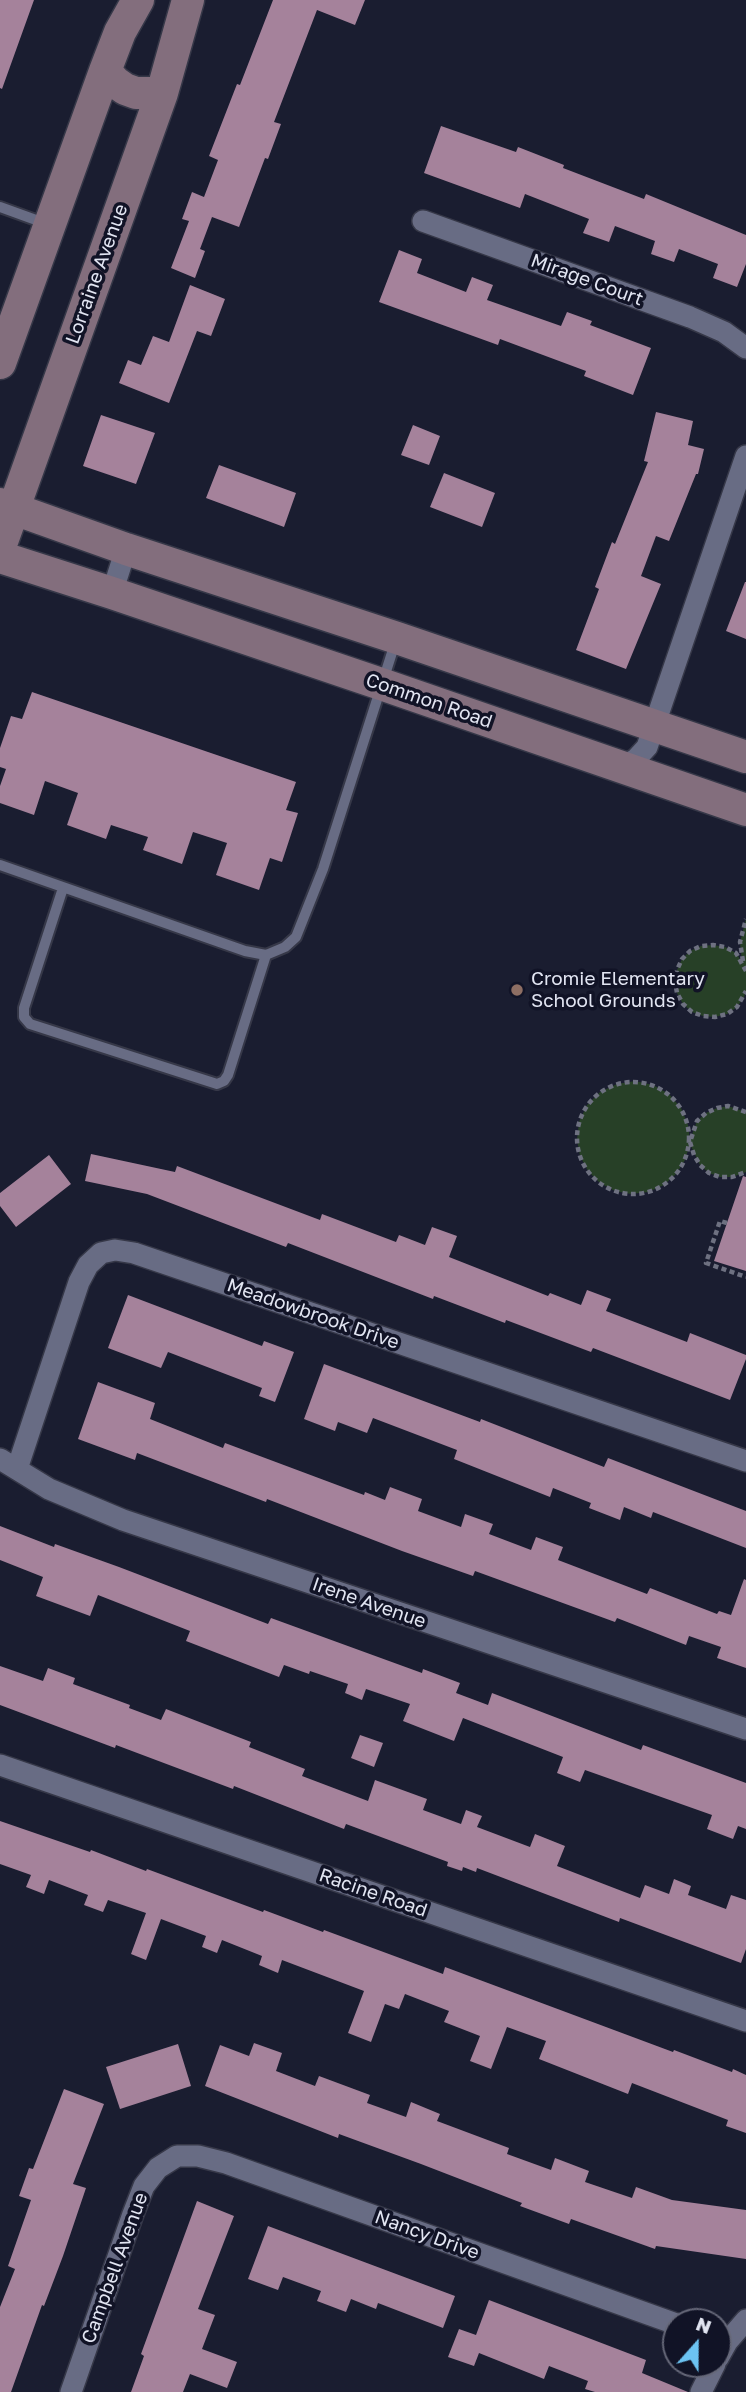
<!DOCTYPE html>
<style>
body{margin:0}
#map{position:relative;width:746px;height:2392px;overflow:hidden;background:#1a1d30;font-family:"Golos Text",sans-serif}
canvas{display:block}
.north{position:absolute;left:662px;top:2308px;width:70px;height:70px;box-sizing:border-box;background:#111326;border:2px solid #656778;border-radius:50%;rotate:21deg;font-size:19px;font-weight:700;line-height:28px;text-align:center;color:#e2e5f2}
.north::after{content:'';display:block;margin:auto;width:24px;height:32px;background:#6cc3f2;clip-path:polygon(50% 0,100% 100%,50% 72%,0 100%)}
</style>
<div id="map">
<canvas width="746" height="2392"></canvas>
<div class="north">N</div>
</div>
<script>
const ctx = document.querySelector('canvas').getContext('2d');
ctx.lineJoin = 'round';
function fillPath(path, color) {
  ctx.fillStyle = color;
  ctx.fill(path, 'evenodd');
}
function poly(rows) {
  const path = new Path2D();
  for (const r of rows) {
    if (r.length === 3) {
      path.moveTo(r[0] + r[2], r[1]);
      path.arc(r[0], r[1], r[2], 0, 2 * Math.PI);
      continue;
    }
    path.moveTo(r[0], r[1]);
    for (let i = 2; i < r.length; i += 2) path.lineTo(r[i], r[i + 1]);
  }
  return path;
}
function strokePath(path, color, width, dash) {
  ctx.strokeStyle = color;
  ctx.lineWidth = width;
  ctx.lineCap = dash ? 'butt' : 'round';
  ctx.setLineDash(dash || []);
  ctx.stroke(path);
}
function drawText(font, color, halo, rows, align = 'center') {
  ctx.font = font + ' "Golos Text",sans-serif';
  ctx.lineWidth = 7;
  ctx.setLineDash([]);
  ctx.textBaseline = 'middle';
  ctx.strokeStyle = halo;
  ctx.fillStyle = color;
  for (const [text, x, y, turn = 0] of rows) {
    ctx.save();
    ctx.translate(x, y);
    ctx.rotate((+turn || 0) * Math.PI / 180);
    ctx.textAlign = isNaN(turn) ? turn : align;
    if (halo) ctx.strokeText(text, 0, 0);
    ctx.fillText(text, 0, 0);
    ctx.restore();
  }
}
const green = poly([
 [746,919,746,991,744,997,737,1007,727,1014,715,1017,703,1016,692,1012,683,1004,677,993,675,981,677,970,682,959,690,951,701,946,713,945,725,947,736,953,742,962,740,942],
 [635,1081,653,1085,669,1094,681,1108,688,1125,690,1140,697,1121,706,1113,717,1108,728,1106,746,1112,746,1172,732,1177,720,1177,709,1173,700,1165,690,1144,685,1160,676,1174,664,1185,648,1192,631,1194,615,1191,600,1183,588,1171,580,1156,577,1140,579,1122,587,1105,600,1092,617,1084]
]);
const building = poly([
 [0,0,34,0,2,89,0,88],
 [273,0,365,0,355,25,317,10,274,122,281,124,268,159,265,158,239,227,212,217,200,249,205,251,195,278,171,268,189,221,182,219,192,192,204,197,218,160,209,156,237,84,240,85],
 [441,126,516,152,518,147,564,165,563,168,644,199,646,194,746,235,746,264,737,287,713,278,718,264,679,249,674,262,651,254,655,241,615,226,609,242,583,233,589,219,525,194,520,208,424,173],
 [399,250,422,259,417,273,466,292,472,277,493,285,487,300,561,326,567,312,592,321,590,325,651,348,633,395,584,376,586,371,500,339,498,345,379,302],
 [190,285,225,299,211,336,197,331,169,403,119,383,128,360,141,365,153,336,169,342],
 [656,412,693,421,688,445,704,449,698,474,696,474,669,541,656,536,641,576,661,584,626,669,576,650,599,589,595,587,612,542,615,544,648,462,644,461],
 [101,415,155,433,136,484,83,466],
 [413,425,440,436,429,465,401,455],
 [219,465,296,493,284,527,206,498],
 [444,473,495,493,482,527,430,507],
 [745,582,746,582,746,639,726,631],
 [32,692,296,782,286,810,298,813,282,862,270,858,259,890,216,875,227,843,193,832,182,864,143,850,148,837,111,825,106,839,67,825,78,793,45,781,34,815,0,803,0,786,6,769,0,767,0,748,11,716,22,719],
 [91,1154,175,1172,177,1166,320,1220,322,1214,396,1242,399,1235,425,1245,432,1227,457,1236,449,1257,548,1296,550,1293,581,1305,587,1290,611,1299,606,1311,687,1342,690,1333,746,1355,746,1359,730,1400,593,1348,591,1352,506,1320,505,1323,434,1296,433,1299,288,1243,286,1247,147,1194,85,1181],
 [49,1155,71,1184,16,1227,0,1206,0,1193],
 [743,1176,746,1177,746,1271,714,1261],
 [128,1295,262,1346,264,1341,294,1352,275,1402,259,1396,262,1388,168,1352,161,1368,108,1348],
 [324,1364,480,1422,481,1419,604,1467,608,1458,746,1511,746,1548,653,1512,651,1518,624,1507,620,1520,589,1508,591,1503,553,1488,550,1497,454,1459,457,1450,373,1418,367,1433,338,1422,335,1431,304,1419],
 [98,1382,155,1403,150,1419,223,1448,225,1443,364,1495,365,1492,385,1500,390,1487,422,1499,418,1511,461,1527,465,1514,493,1524,489,1534,531,1550,536,1537,563,1547,558,1560,647,1594,650,1588,717,1614,719,1611,731,1615,744,1579,746,1580,746,1668,717,1658,721,1647,689,1636,686,1645,617,1618,615,1622,475,1571,473,1576,402,1551,267,1499,266,1502,137,1453,135,1460,78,1439],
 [0,1526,54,1547,55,1544,119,1567,268,1624,271,1618,422,1673,423,1669,460,1683,456,1693,488,1705,492,1693,641,1750,643,1745,746,1783,746,1829,738,1826,733,1839,707,1829,712,1815,585,1770,580,1782,557,1773,563,1757,463,1718,454,1741,403,1721,410,1704,366,1689,362,1700,345,1693,348,1684,310,1671,309,1674,284,1665,279,1677,186,1641,190,1631,98,1595,90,1616,36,1596,43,1577,0,1560],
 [0,1666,43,1681,48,1668,75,1678,73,1684,130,1705,129,1708,161,1720,166,1709,251,1742,249,1747,305,1769,302,1776,368,1801,375,1780,427,1799,423,1810,461,1824,466,1810,482,1816,477,1827,530,1847,535,1834,565,1846,557,1866,640,1898,645,1885,669,1894,674,1879,691,1886,688,1895,726,1909,731,1895,746,1900,746,1949,741,1963,620,1918,619,1922,477,1868,476,1872,463,1867,462,1871,447,1866,448,1862,346,1824,344,1829,234,1786,233,1789,116,1745,115,1748,0,1705],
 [360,1735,383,1743,374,1767,351,1758],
 [0,1821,90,1852,91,1850,146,1871,147,1869,263,1912,264,1910,323,1932,324,1930,443,1974,445,1967,673,2052,674,2050,732,2072,733,2069,746,2075,746,2133,726,2126,728,2120,632,2083,628,2094,539,2059,546,2041,507,2027,491,2069,470,2061,480,2036,444,2022,449,2011,405,1994,399,2009,385,2004,371,2042,348,2033,364,1991,282,1960,278,1973,259,1965,262,1956,222,1940,217,1953,202,1947,206,1936,161,1919,146,1960,131,1954,146,1913,108,1900,103,1912,84,1905,88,1895,49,1880,44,1894,26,1887,31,1875,0,1864],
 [254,2043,282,2053,276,2071,315,2086,319,2076,370,2095,367,2103,406,2117,411,2102,440,2114,437,2121,509,2148,507,2154,551,2170,555,2158,589,2171,585,2182,632,2198,636,2187,672,2200,746,2210,746,2259,656,2246,655,2249,571,2219,569,2224,520,2206,522,2203,421,2164,339,2134,338,2138,205,2086,220,2045,249,2056],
 [178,2044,191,2086,120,2109,106,2067],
 [64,2089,104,2104,73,2184,86,2188,63,2256,44,2306,42,2305,11,2392,0,2392,0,2307,15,2269,8,2266,31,2200,19,2196,29,2168,33,2169],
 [197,2201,234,2216,198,2309,215,2315,202,2349,237,2362,227,2388,190,2374,183,2392,131,2392,144,2356,141,2354],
 [268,2226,455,2296,443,2328,378,2303,376,2309,351,2299,346,2312,317,2301,321,2291,283,2277,278,2290,248,2279],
 [489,2300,646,2360,642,2373,688,2392,595,2392,585,2389,588,2381,549,2366,544,2379,479,2353,474,2366,448,2357,459,2329,476,2335]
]);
const path = poly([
 [743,961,740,942,746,919],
 [746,971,736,953,725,947,713,945,701,946,690,951,682,959,677,970,675,981,677,993,683,1004,692,1012,703,1016,715,1017,727,1014,737,1007,746,991],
 [633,1138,56],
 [746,1112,728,1106,717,1108,706,1113,697,1121,690,1142,694,1155,700,1165,709,1173,720,1177,732,1177,746,1172],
 [727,1223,720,1221,706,1263,746,1277]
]);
const lane = poly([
 [0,207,47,224],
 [0,865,245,951,266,955,285,947,296,937,323,869,396,640],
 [63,888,24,1008,24,1017,30,1024,217,1084,224,1081,228,1075,266,955]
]);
const street = poly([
 [423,221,690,317,724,332,746,348],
 [112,593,126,549],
 [622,767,636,759,647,747,746,456],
 [0,1459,49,1489,123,1520,746,1729],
 [17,1469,79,1282,88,1265,101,1253,115,1250,134,1253,746,1461],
 [0,1765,746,2021],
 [718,2358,727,2342,746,2320],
 [71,2392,133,2214,144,2186,158,2168,177,2156,198,2156,226,2163,676,2324],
 [701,2392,715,2364]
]);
const secondary = poly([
 [105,71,115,82,125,89,136,93,162,93],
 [0,363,105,71,120,32,138,0],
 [0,504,126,549,397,638,746,757],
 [0,547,162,93,188,0],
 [0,557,112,593,381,684,746,810]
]);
const markers = [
 [517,990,7,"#8d6e63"]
];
const streetNames = [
 ["Lorraine Avenue",97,274,-70],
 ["Mirage Court",587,280,20],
 ["Common Road",429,701,19],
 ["Meadowbrook Drive",313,1314,19],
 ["Irene Avenue",369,1603,19],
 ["Racine Road",373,1893,19],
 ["Nancy Drive",427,2235,20],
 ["Campbell Avenue",115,2268,-70]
];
const poiNames = [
 ["Cromie Elementary",531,979],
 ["School Grounds",531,1001]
];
fillPath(green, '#274027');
fillPath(building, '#a5829b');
strokePath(lane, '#363848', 14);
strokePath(street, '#363848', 24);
strokePath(secondary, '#363848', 35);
strokePath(path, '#6e7181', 4.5, [5, 3.5]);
strokePath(lane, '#686c84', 10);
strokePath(street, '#686c84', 21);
strokePath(secondary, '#836e7d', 32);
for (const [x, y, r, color] of markers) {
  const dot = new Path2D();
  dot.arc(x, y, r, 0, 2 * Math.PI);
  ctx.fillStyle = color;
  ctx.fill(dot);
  strokePath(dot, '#111326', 2.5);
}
drawText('19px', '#e2e5f2', '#111326', streetNames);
drawText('19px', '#e2e5f2', '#111326', poiNames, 'left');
</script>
